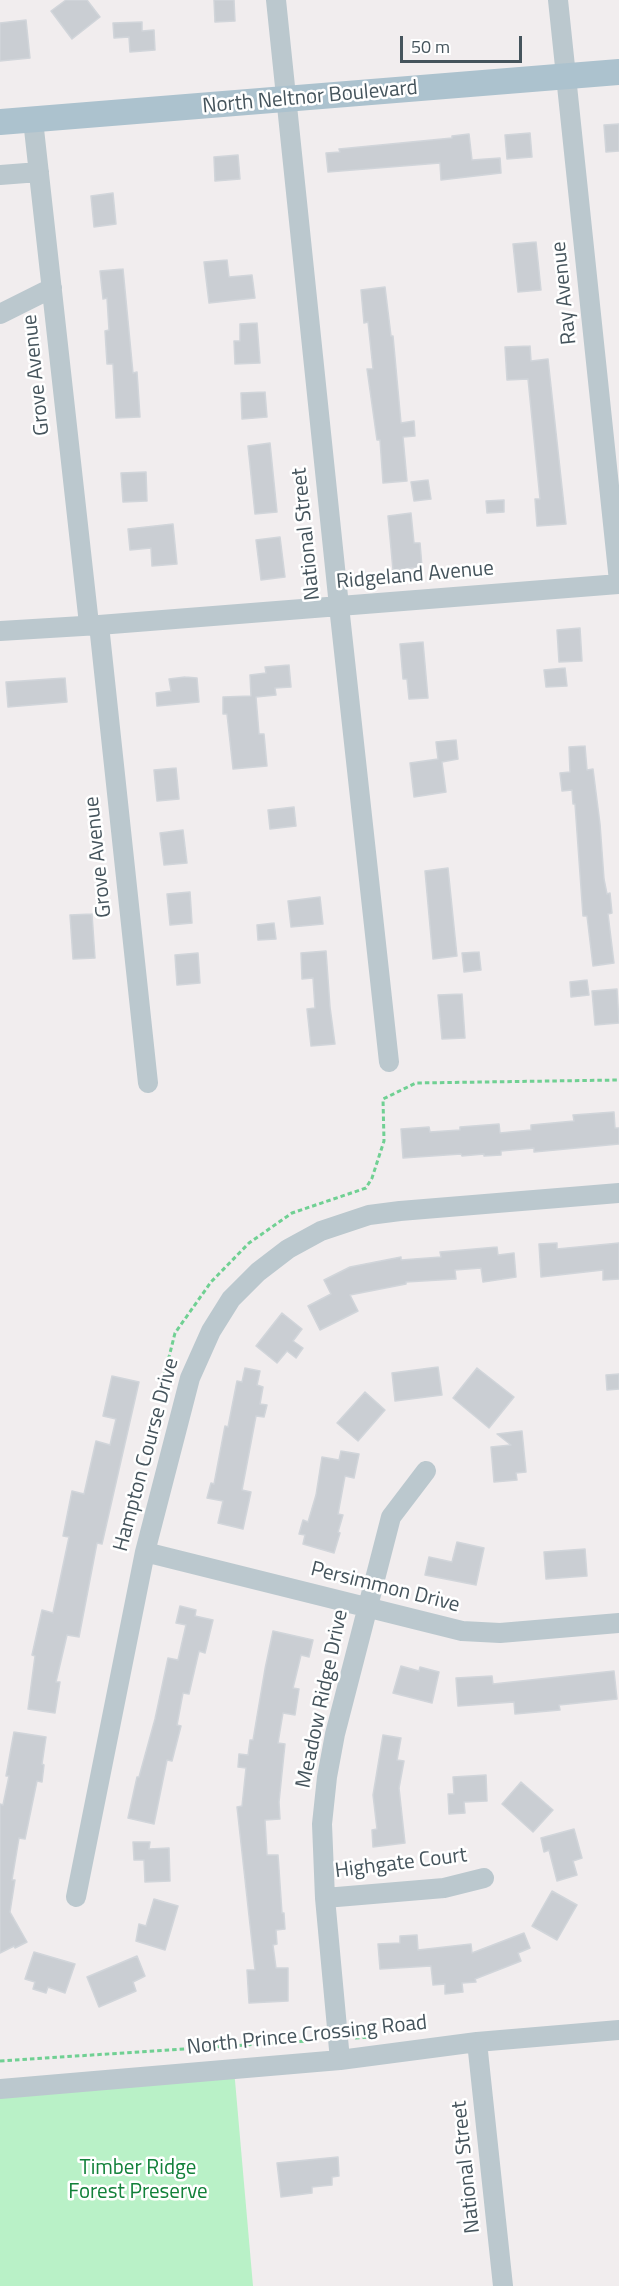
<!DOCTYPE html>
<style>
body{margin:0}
#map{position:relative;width:619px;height:2286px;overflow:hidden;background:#f1edee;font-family:"Titillium Web",sans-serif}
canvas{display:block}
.scale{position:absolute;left:400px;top:36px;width:122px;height:27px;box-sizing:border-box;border:3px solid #45545c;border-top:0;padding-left:8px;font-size:18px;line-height:21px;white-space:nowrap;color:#45545c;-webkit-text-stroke:4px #fff;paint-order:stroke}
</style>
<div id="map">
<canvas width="619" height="2286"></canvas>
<div class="scale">50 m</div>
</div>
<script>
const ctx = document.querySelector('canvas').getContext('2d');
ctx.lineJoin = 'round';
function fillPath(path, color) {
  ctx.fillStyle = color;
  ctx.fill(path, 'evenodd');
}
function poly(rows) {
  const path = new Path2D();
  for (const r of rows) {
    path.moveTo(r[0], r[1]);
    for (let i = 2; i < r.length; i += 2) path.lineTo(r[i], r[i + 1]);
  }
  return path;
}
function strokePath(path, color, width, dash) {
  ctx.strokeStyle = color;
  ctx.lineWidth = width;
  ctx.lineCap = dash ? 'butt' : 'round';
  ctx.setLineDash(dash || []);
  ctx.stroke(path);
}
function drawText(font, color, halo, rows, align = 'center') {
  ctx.font = font + ' "Titillium Web",sans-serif';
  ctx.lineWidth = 5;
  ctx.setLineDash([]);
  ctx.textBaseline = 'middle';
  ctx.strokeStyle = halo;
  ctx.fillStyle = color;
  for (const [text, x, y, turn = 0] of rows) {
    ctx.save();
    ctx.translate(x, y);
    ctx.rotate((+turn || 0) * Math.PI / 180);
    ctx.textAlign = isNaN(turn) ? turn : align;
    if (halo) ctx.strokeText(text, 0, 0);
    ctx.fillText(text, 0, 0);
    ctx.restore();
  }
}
const green = poly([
 [234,2069,253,2286,0,2286,0,2089]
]);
const building = poly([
 [66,0,87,0,100,17,72,39,51,11,66,0],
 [214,0,234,0,235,21,215,22,214,0],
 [26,20,30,58,0,61,0,23,26,20],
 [142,22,142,31,154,30,155,50,130,52,129,37,114,38,113,23,142,22],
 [619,124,619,151,606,152,604,125,619,124],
 [530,133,532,157,507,159,505,135,530,133],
 [469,134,472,160,500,158,501,173,441,180,440,163,328,172,326,153,340,152,339,149,452,138,452,136,469,134],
 [238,155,240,179,215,181,214,157,238,155],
 [113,193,116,224,94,227,91,196,113,193],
 [536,242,541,290,518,292,513,244,536,242],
 [227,260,229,277,252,275,255,298,209,303,204,262,227,260],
 [123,269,133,373,137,372,140,417,116,418,113,364,107,364,105,331,109,330,107,298,103,299,100,271,123,269],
 [385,287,391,336,393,336,401,423,414,421,415,436,403,437,407,481,383,483,380,440,377,440,367,369,373,369,368,322,364,323,361,290,385,287],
 [257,323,260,363,235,364,234,341,240,341,240,324,257,323],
 [530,346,531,361,548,359,566,524,537,526,535,499,540,499,528,379,507,380,505,347,530,346],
 [265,392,267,417,242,419,241,393,265,392],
 [270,443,277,512,255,514,248,446,270,443],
 [146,472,147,501,123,502,121,473,146,472],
 [428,480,431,499,414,501,411,482,428,480],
 [504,500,504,512,487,513,486,501,504,500],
 [411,513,414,543,420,543,422,567,393,570,388,516,411,513],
 [173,524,177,564,152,566,151,548,130,550,128,529,173,524],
 [280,537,285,577,261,580,256,540,280,537],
 [580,628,582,661,559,662,557,630,580,628],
 [423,642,428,698,409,699,407,679,403,679,400,644,423,642],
 [289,665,291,687,275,688,276,695,256,697,259,734,264,734,267,766,233,769,227,714,223,714,223,697,251,696,250,675,266,673,265,667,289,665],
 [565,668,567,686,546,687,544,670,565,668],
 [185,677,197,678,199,702,157,706,156,693,171,691,169,679,185,677],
 [65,678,67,702,8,707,6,682,65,678],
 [456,740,458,759,442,762,446,792,414,797,410,763,438,759,436,742,456,740],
 [585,746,587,770,593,769,600,824,604,879,607,894,610,893,612,913,608,914,614,963,593,966,587,916,583,916,575,804,573,804,572,790,562,791,560,773,570,772,569,747,585,746],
 [176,768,179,799,157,801,154,770,176,768],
 [294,807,296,826,270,829,268,810,294,807],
 [183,830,187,863,164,865,160,833,183,830],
 [448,868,457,956,433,959,425,871,448,868],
 [190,892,192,923,170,925,167,894,190,892],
 [320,897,323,924,291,927,288,901,320,897],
 [92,914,95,958,73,959,70,915,92,914],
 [274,923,276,939,258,940,257,925,274,923],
 [326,951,330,1007,335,1044,311,1046,307,1009,315,1008,313,978,302,979,301,953,326,951],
 [479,952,481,970,464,972,462,953,479,952],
 [198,953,200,983,177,985,175,955,198,953],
 [587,980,589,995,571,997,570,982,587,980],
 [617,989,619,1023,595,1025,592,991,617,989],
 [462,994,465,1038,442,1039,438,995,462,994],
 [614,1112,615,1128,619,1128,619,1144,534,1152,534,1148,501,1151,501,1155,484,1156,484,1154,462,1156,461,1154,403,1158,401,1129,429,1127,430,1132,460,1130,460,1127,499,1124,500,1133,531,1130,531,1125,574,1121,573,1115,614,1112],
 [557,1243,557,1249,619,1243,619,1279,603,1280,603,1270,541,1277,539,1244,557,1243],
 [497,1247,498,1255,514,1253,516,1277,483,1282,481,1268,455,1270,456,1279,406,1282,406,1284,350,1295,358,1311,320,1330,308,1306,331,1294,324,1280,350,1267,401,1257,401,1260,441,1257,440,1252,497,1247],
 [282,1313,302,1329,293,1341,303,1348,296,1358,287,1351,277,1363,256,1346,282,1313],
 [438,1367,442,1395,395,1401,392,1373,438,1367],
 [245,1368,260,1371,257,1385,263,1387,260,1404,267,1405,264,1417,256,1416,242,1490,251,1492,243,1529,218,1523,223,1501,207,1498,211,1483,214,1484,225,1426,228,1427,237,1381,242,1382,245,1368],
 [477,1368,514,1397,489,1428,453,1398,477,1368],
 [619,1374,619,1389,607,1390,606,1375,619,1374],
 [112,1376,139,1382,102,1544,97,1543,79,1637,67,1635,56,1682,60,1682,55,1713,28,1709,35,1656,32,1655,42,1610,53,1613,69,1537,63,1536,72,1491,84,1494,96,1441,110,1445,116,1419,103,1416,112,1376],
 [365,1392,385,1410,358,1441,337,1423,365,1392],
 [522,1431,526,1472,516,1473,517,1480,494,1482,491,1447,511,1445,497,1434,522,1431],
 [341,1451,359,1454,354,1478,345,1476,338,1514,343,1515,338,1532,340,1533,334,1553,303,1544,305,1535,299,1534,303,1520,308,1522,316,1495,322,1457,339,1460,341,1451],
 [457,1542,484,1548,476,1585,425,1575,429,1557,452,1562,457,1542],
 [585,1549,587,1576,546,1579,544,1552,585,1549],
 [180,1606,196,1610,195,1616,213,1620,205,1653,199,1651,189,1694,183,1693,177,1725,181,1726,172,1761,167,1760,154,1824,128,1818,137,1777,139,1777,155,1719,168,1658,178,1660,186,1625,176,1623,180,1606],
 [273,1631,313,1640,309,1657,301,1655,293,1688,299,1689,295,1715,283,1713,278,1743,285,1744,279,1802,280,1819,265,1820,267,1855,278,1855,282,1913,284,1913,285,1929,276,1930,277,1944,273,1945,276,1968,288,1968,288,2001,249,2003,247,1970,255,1970,237,1807,242,1806,246,1768,238,1767,239,1754,248,1755,250,1740,253,1740,265,1669,273,1631],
 [401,1666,419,1671,420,1667,439,1672,432,1703,393,1693,401,1666],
 [614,1671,617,1699,559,1705,560,1710,515,1714,514,1702,458,1706,456,1678,492,1676,493,1684,614,1671],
 [14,1732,46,1737,42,1764,44,1765,42,1782,37,1781,25,1839,19,1838,12,1880,15,1880,10,1912,27,1942,15,1948,14,1946,0,1953,0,1804,3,1805,9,1776,6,1776,14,1732],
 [383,1735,401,1738,397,1760,404,1761,399,1788,405,1843,373,1847,372,1830,377,1829,373,1795,383,1735],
 [486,1775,487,1801,464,1802,465,1813,449,1814,448,1794,454,1794,453,1777,486,1775],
 [521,1782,553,1810,533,1832,502,1804,521,1782],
 [574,1829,582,1858,573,1861,577,1875,557,1881,549,1850,544,1852,541,1838,574,1829],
 [133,1842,150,1842,149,1849,169,1848,170,1881,145,1882,144,1860,134,1860,133,1842],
 [552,1891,577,1905,557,1940,532,1926,552,1891],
 [154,1899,178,1906,165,1950,136,1941,139,1924,146,1926,154,1899],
 [524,1933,530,1948,518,1953,521,1961,475,1979,476,1982,462,1983,463,1992,445,1994,445,1984,433,1985,431,1966,380,1969,378,1944,400,1943,400,1936,417,1935,418,1950,471,1944,472,1953,524,1933],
 [34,1952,75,1964,65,1993,48,1987,46,1993,33,1989,35,1982,25,1979,34,1952],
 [137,1956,145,1976,133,1982,136,1991,99,2007,87,1977,137,1956],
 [338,2157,339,2176,332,2177,332,2185,312,2187,312,2193,281,2197,277,2163,338,2157]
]);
const path = poly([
 [173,1375,165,1373,175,1333,211,1282,249,1243,292,1213,366,1188,372,1178,384,1141,383,1099,416,1083,619,1080],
 [355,2038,369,2037],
 [0,2061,322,2040]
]);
const minor = poly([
 [276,0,339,606,389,1062],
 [558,0,619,581],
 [33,120,89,624],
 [0,175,39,172],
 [0,314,52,288],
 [99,625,148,1083],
 [0,631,99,625,619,584],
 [145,1552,462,1631,500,1633,619,1623],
 [76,1897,145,1552,190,1378,211,1331,231,1299,258,1272,288,1249,321,1231,369,1215,400,1211,619,1193],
 [325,1898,444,1888,484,1878],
 [477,2042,503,2286],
 [340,2060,325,1898,322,1824,327,1777,335,1734,391,1517,426,1471],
 [0,2089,340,2060,477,2042,619,2030]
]);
const major = poly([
 [0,122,619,72]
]);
const streetNames = [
 ["North Neltnor Boulevard",310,98,-5],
 ["Ray Avenue",565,293,-96],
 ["Grove Avenue",37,375,-96],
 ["National Street",307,534,-96],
 ["Ridgeland Avenue",415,576,-5],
 ["Grove Avenue",99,857,-96],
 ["Hampton Course Drive",147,1455,-75],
 ["Persimmon Drive",385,1588,14],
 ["Meadow Ridge Drive",323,1699,-78],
 ["Highgate Court",401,1864,-7],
 ["North Prince Crossing Road",307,2036,-6],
 ["National Street",467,2167,-96]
];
const parkNames = [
 ["Timber Ridge",138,2169],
 ["Forest Preserve",138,2193]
];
fillPath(green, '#b9f1c7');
fillPath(building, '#caced3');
strokePath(building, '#d1d5da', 1.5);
strokePath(path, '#70d093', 3, [4.5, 3]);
strokePath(minor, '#bbc8ce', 20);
strokePath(major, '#acc2ce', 26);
drawText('21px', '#45545c', '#fff', streetNames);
drawText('21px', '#12813a', '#fff', parkNames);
</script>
